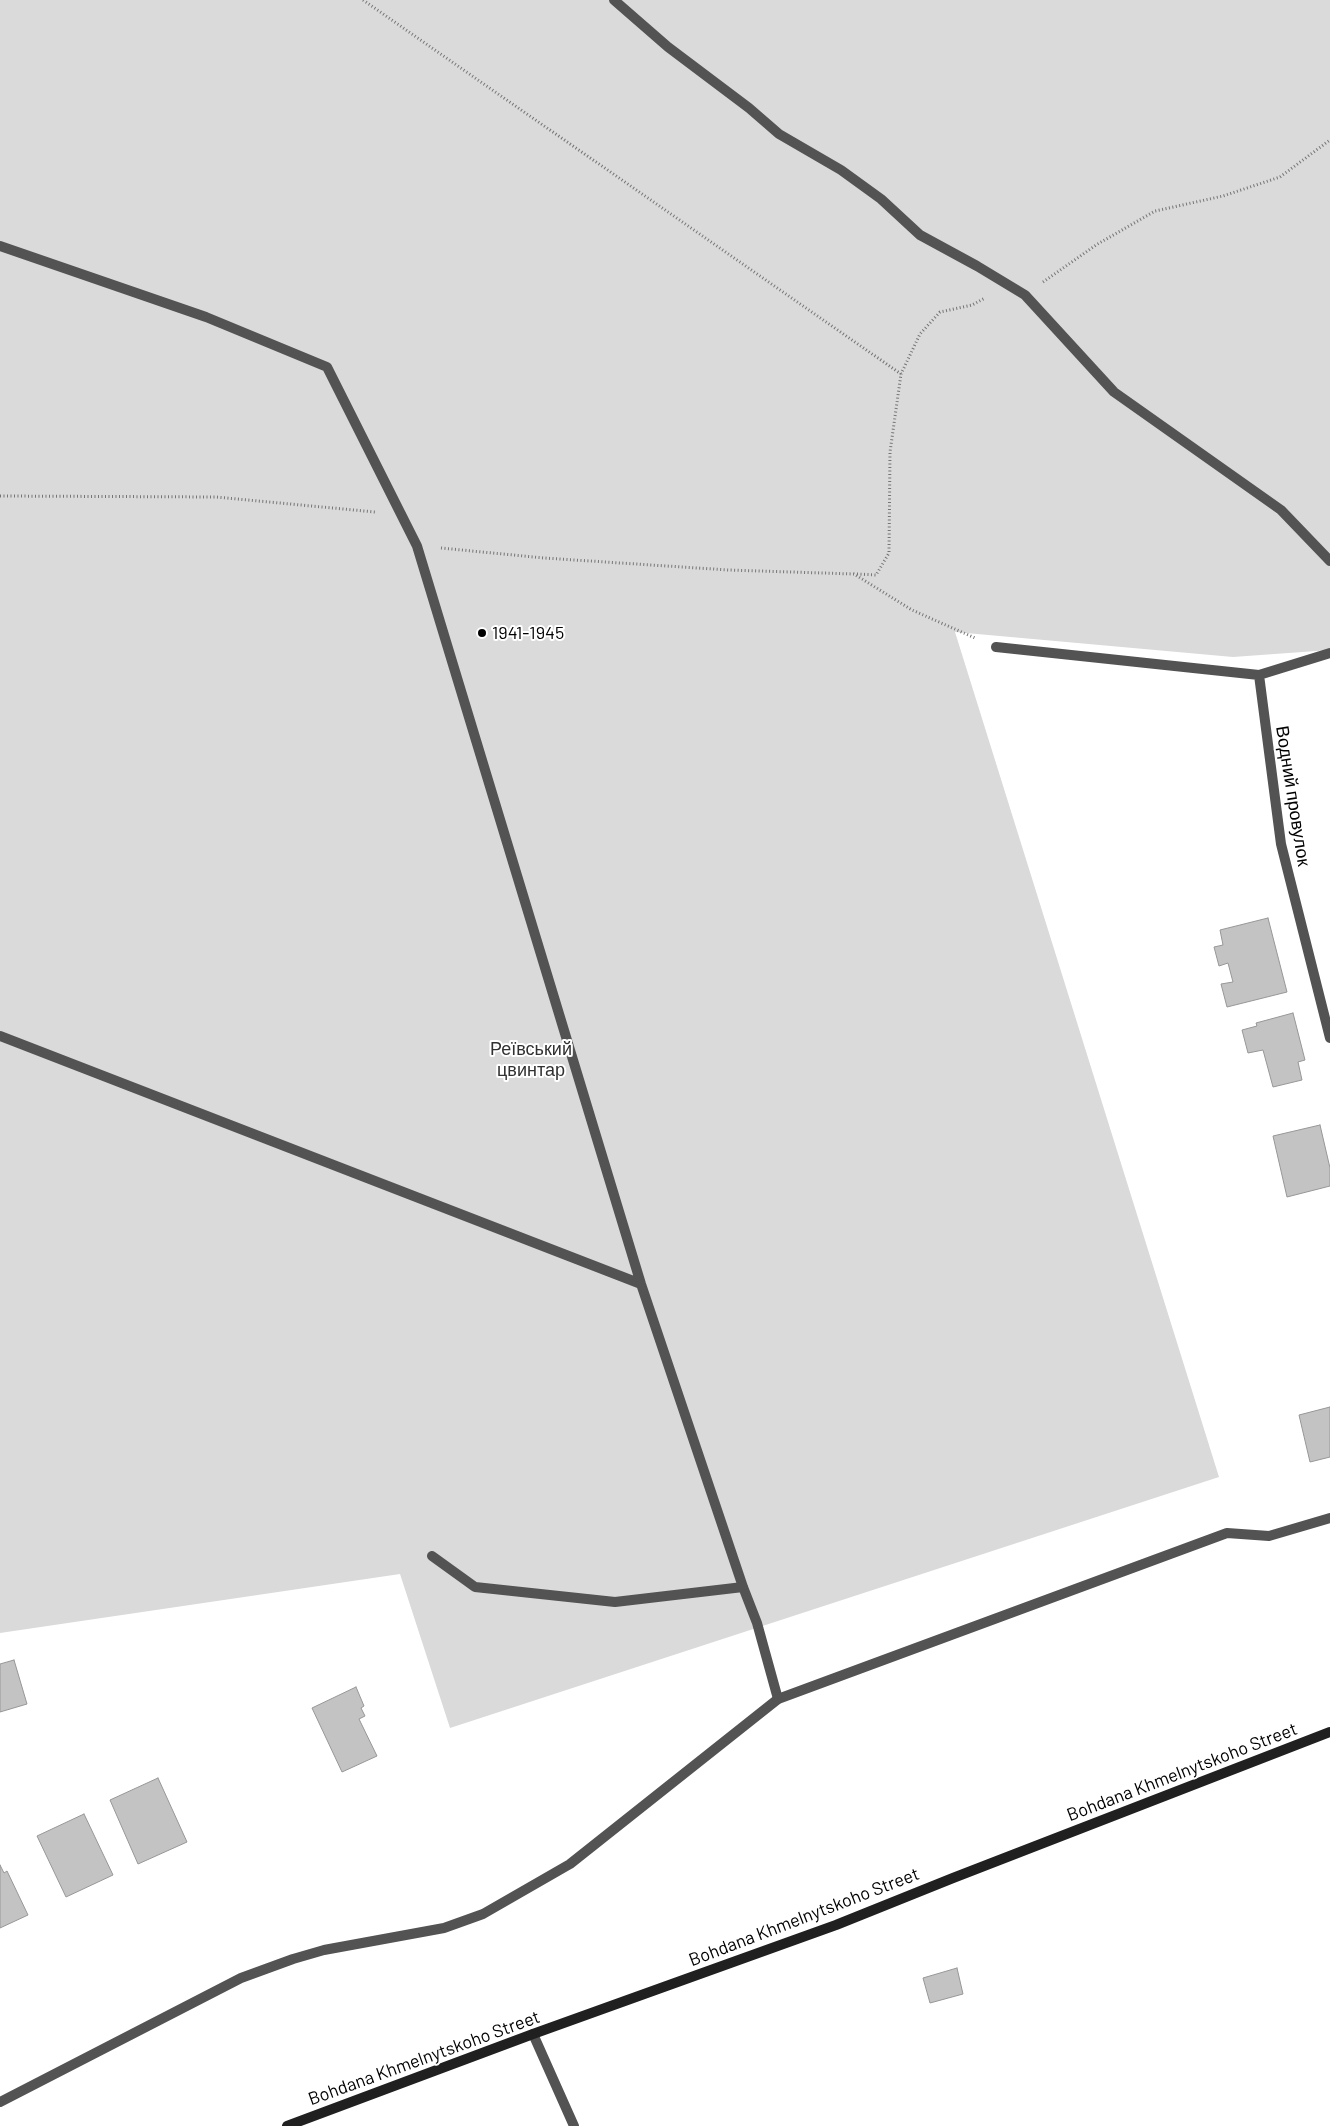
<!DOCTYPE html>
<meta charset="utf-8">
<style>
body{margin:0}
canvas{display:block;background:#fff}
</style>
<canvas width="1330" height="2126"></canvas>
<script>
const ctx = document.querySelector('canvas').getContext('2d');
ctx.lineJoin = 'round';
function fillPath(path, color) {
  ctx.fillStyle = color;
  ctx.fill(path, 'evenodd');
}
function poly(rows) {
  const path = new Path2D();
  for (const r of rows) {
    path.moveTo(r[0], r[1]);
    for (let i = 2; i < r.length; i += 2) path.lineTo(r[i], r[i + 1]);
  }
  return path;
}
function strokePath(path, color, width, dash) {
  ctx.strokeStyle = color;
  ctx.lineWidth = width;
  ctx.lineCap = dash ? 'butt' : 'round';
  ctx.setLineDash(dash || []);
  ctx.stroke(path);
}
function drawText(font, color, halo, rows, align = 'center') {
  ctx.font = font + ' Barlow,sans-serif';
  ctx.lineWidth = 4;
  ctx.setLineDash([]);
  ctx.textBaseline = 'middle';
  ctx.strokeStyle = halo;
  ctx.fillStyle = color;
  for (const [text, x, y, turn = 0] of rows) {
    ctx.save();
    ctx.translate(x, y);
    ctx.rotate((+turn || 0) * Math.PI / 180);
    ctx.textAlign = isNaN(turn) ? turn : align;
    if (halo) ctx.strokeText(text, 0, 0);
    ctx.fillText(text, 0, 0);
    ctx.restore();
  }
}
const green = poly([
 [0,0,1330,0,1330,650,1233,657,955,632,1219,1477,450,1728,400,1574,0,1633]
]);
const building = poly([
 [1268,918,1287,992,1227,1007,1221,984,1233,982,1228,963,1219,966,1214,947,1223,945,1220,930,1268,918],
 [1293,1013,1305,1060,1298,1062,1302,1080,1273,1087,1263,1050,1248,1053,1242,1030,1257,1026,1256,1023,1293,1013],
 [1320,1125,1330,1168,1330,1186,1287,1197,1273,1136,1320,1125],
 [1330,1407,1330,1457,1310,1462,1299,1415,1330,1407],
 [14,1660,27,1704,0,1712,0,1664,14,1660],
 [356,1687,364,1706,361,1708,365,1716,359,1719,377,1756,342,1772,312,1708,356,1687],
 [158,1778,187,1842,138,1864,110,1800,158,1778],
 [84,1814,113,1875,66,1897,37,1836,84,1814],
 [0,1865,4,1873,7,1871,28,1915,0,1928,0,1865],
 [957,1968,963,1994,930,2003,923,1978,957,1968]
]);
const path = poly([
 [363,0,901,374],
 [1043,282,1096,245,1155,211,1223,196,1280,177,1330,140],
 [0,496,216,497,375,512],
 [441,548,544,558,728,570,854,574,912,610,975,638],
 [857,574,876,575,889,553,890,452,901,374,920,334,940,312,972,305,985,298]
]);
const service = poly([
 [614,0,668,47,749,108,779,134,841,170,881,199,920,235,977,266,1025,295,1114,392,1281,510,1330,561],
 [0,246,206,317,327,367,417,546,641,1284,743,1587,757,1623,778,1699],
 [0,1036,641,1284],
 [432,1556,475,1587,615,1602,743,1587],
 [533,2034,574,2126]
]);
const minor = poly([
 [996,647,1259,675,1330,653],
 [1259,675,1281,844,1330,1038],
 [0,2102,241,1978,293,1959,324,1950,444,1928,483,1914,570,1864,778,1699,1227,1533,1269,1536,1330,1518]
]);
const secondary = poly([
 [287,2126,533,2034,836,1925,953,1878,1330,1732]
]);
const markers = [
 [482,633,5,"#000"]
];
const poiNames = [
 ["1941-1945",492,633]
];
const streetNames = [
 ["Водний провулок",1293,796,81],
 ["Bohdana Khmelnytskoho Street",1182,1772,-21],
 ["Bohdana Khmelnytskoho Street",804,1917,-21],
 ["Bohdana Khmelnytskoho Street",424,2058,-20]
];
const parkNames = [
 ["Реївський",531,1049],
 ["цвинтар",531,1070]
];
fillPath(green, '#dadada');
fillPath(building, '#c3c3c3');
strokePath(building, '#979797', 1);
strokePath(path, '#757575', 3, [1, 2.5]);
strokePath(service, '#535353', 10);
strokePath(minor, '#535353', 10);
strokePath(secondary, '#202020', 10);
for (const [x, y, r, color] of markers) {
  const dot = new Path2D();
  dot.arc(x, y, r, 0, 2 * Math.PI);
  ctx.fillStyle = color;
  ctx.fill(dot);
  strokePath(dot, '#fff', 2);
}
drawText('18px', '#000', '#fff', poiNames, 'left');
drawText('18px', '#000', '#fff', streetNames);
drawText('18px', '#313131', '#fff', parkNames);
</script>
